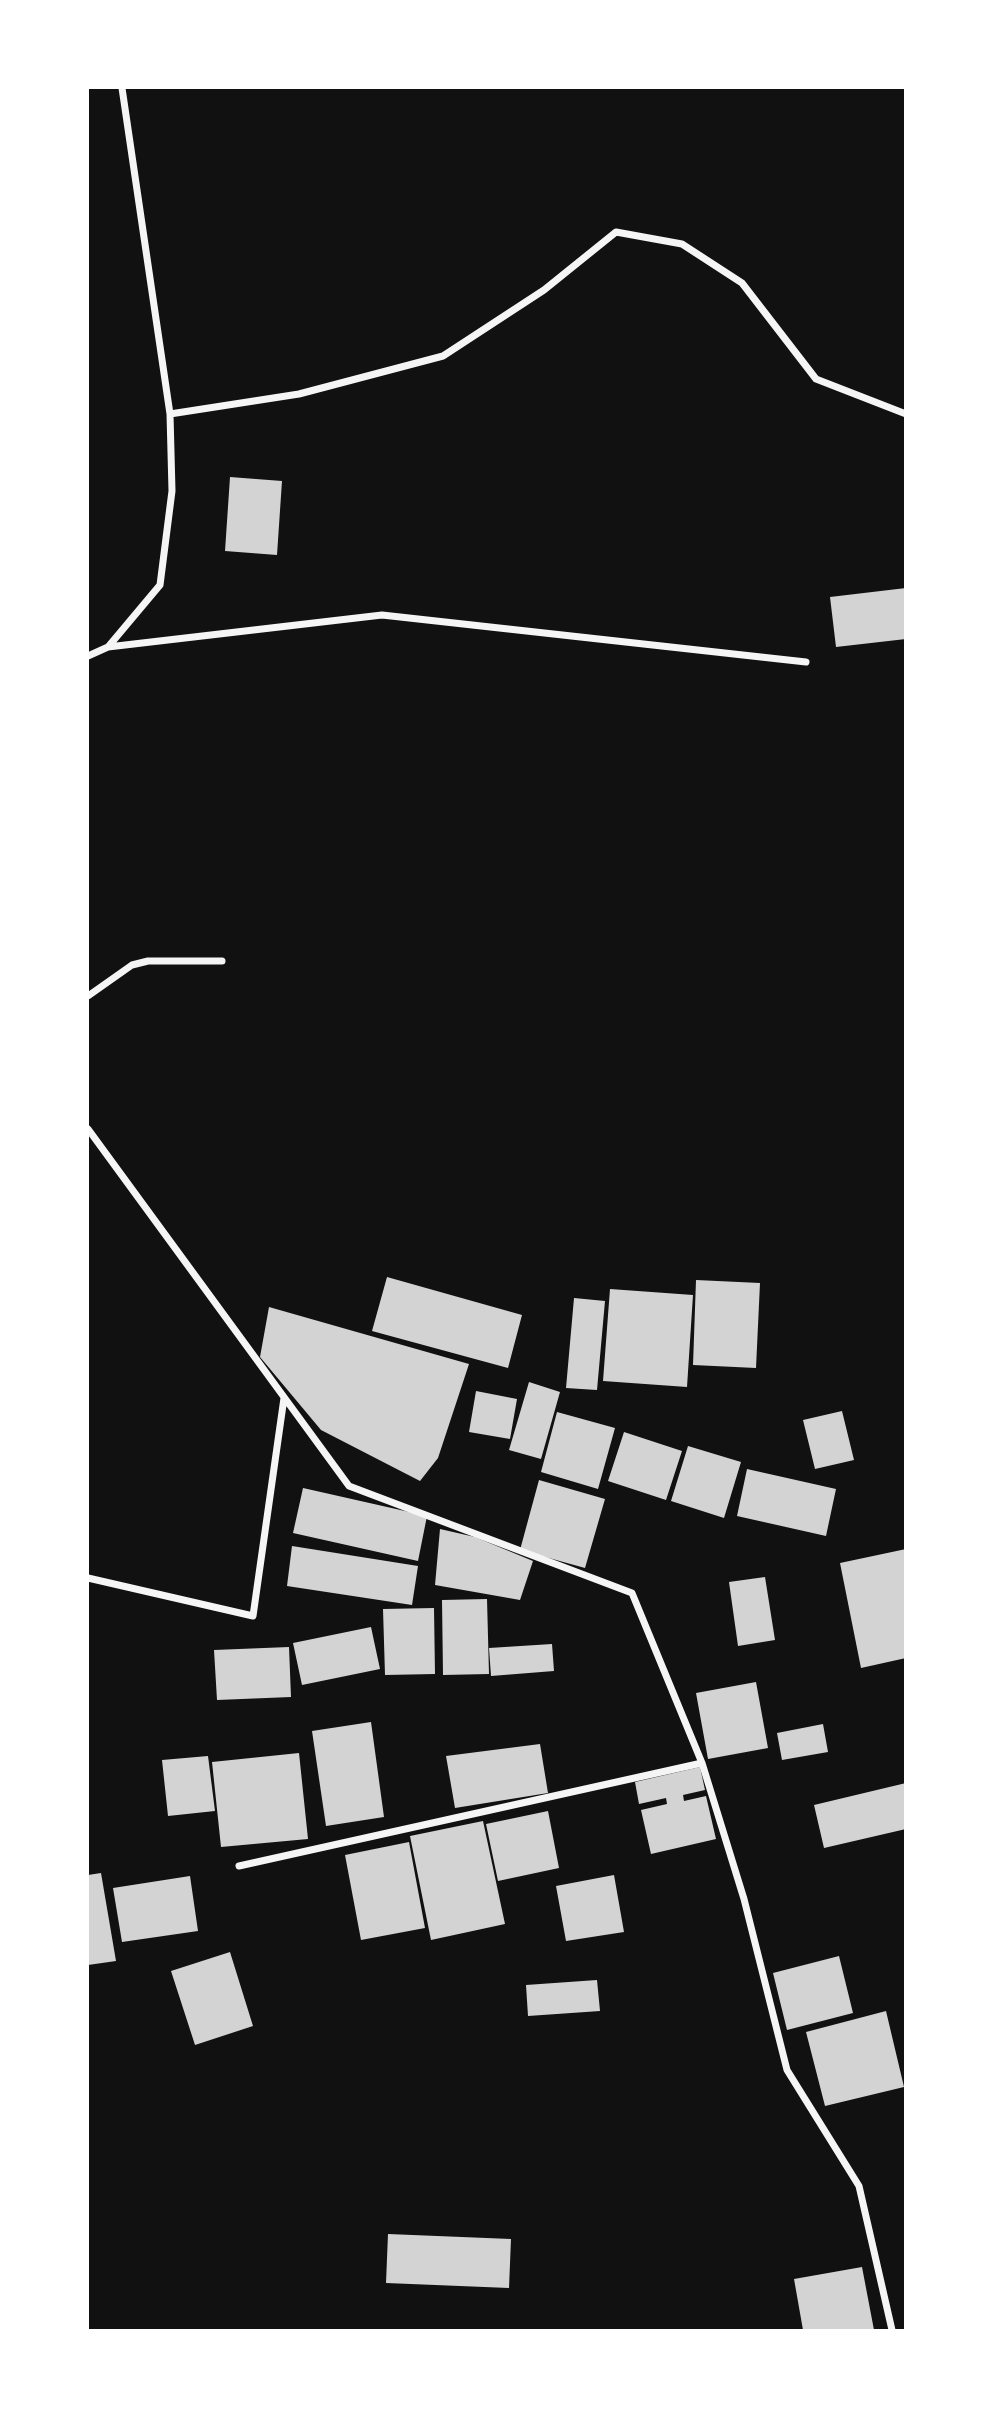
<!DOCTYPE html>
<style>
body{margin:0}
#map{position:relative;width:993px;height:2418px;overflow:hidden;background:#111;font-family:Overpass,sans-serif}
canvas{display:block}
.frame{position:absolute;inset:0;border:89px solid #fff;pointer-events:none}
</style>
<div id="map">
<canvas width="993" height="2418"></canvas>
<div class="frame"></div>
</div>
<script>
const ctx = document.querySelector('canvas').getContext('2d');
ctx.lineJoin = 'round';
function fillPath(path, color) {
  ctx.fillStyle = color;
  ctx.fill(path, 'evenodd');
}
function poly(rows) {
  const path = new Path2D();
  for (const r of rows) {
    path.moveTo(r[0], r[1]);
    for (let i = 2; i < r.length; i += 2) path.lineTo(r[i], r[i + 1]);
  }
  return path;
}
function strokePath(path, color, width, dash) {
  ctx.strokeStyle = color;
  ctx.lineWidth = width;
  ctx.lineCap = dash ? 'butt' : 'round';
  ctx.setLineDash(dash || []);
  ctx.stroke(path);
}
const building = poly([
 [230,477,282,481,277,555,225,551],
 [906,588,906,639,836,647,830,597],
 [387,1277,522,1315,508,1368,372,1331],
 [696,1280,760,1283,756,1368,693,1365],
 [610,1289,693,1295,687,1387,603,1381],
 [574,1298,605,1301,597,1390,566,1388],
 [269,1307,469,1364,438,1458,420,1481,321,1430,260,1357],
 [529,1382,560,1392,541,1459,509,1450],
 [476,1391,517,1399,510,1439,469,1432],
 [842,1411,854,1460,815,1469,803,1420],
 [557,1412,615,1428,598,1489,541,1472],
 [624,1432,682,1451,666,1500,608,1481],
 [688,1446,741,1462,724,1518,671,1501],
 [747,1469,836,1489,826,1536,737,1516],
 [539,1480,605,1499,585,1568,520,1550],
 [303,1488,427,1516,418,1561,293,1533],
 [440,1529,475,1537,533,1561,520,1600,435,1585],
 [292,1546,418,1566,412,1605,287,1586],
 [906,1549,906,1658,861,1668,840,1563],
 [765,1577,775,1640,738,1646,729,1582],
 [487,1599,489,1674,443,1675,442,1600],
 [434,1608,435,1674,385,1675,383,1609],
 [371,1627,380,1669,302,1685,293,1643],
 [552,1644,554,1671,491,1676,489,1648],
 [289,1647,291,1697,217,1700,214,1650],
 [756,1682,768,1748,708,1759,696,1693],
 [371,1722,384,1817,326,1826,312,1731],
 [823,1724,828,1752,782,1760,777,1733],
 [540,1744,548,1793,455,1808,446,1756],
 [299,1753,308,1839,221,1847,212,1762],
 [208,1756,215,1811,168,1816,162,1760],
 [700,1767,705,1790,683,1795,684,1801,706,1796,716,1839,651,1854,641,1810,667,1804,666,1798,639,1804,635,1782],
 [906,1783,906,1829,824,1848,814,1805],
 [548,1811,559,1868,498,1881,486,1824],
 [483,1821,505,1924,431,1940,410,1836],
 [409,1842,425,1928,361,1940,345,1855],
 [101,1873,116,1961,88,1965,88,1875],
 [614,1875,624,1932,566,1941,556,1886],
 [190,1876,198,1931,122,1942,113,1888],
 [230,1952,253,2026,195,2045,171,1971],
 [839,1956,853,2013,787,2030,773,1973],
 [597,1980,600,2011,528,2016,526,1985],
 [886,2011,904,2087,825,2106,806,2032],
 [388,2234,511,2239,509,2288,386,2283],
 [862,2267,874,2330,803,2330,794,2279]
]);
const minor = poly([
 [170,414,299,394,443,356,544,290,616,232,682,244,742,283,816,379,906,414],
 [108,647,382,615,806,662],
 [88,656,108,647,160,585,172,491,170,414,122,88],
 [88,996,132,965,148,961,222,961],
 [88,1129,349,1486,632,1593,702,1763,744,1899,787,2070,859,2186,892,2330],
 [88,1578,253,1616,284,1398],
 [239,1866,702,1763]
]);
fillPath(building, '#d3d3d3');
strokePath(minor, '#f5f5f5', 7);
</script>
